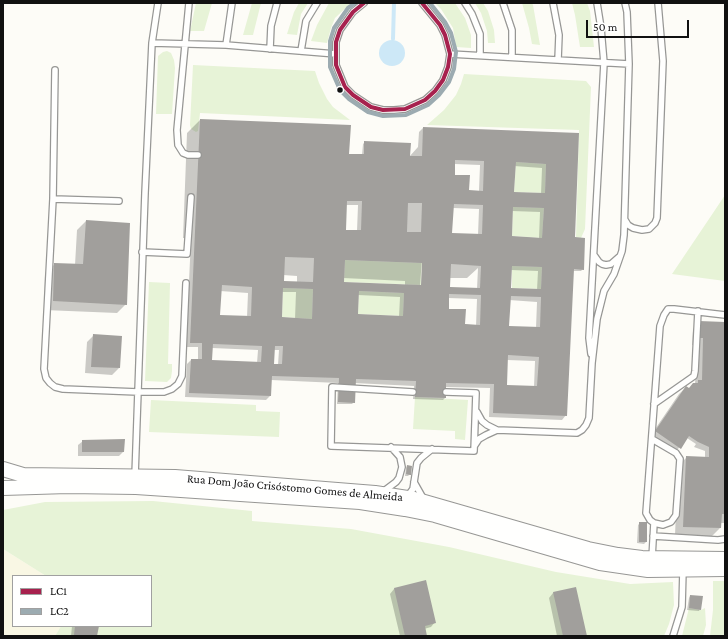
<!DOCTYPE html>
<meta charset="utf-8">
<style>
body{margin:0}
#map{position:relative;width:728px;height:639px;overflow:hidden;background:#fdfcf7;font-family:"Crimson Pro",serif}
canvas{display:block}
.frame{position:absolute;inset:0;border:4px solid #111;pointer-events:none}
.legend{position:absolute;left:12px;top:575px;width:140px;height:52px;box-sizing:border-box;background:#fff;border:1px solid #a0a0a0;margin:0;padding:5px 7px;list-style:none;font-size:12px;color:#111}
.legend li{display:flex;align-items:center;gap:8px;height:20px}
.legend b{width:20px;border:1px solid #a0a0a0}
.scale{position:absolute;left:586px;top:20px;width:103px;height:18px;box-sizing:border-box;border:2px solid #111;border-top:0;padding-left:5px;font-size:12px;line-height:14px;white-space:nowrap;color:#111;-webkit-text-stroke:3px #fff;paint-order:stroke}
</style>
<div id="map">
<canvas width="728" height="639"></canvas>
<div class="frame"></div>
<ul class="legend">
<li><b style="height:5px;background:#a7214e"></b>LC1</li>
<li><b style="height:5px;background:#9cabb1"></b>LC2</li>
</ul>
<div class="scale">50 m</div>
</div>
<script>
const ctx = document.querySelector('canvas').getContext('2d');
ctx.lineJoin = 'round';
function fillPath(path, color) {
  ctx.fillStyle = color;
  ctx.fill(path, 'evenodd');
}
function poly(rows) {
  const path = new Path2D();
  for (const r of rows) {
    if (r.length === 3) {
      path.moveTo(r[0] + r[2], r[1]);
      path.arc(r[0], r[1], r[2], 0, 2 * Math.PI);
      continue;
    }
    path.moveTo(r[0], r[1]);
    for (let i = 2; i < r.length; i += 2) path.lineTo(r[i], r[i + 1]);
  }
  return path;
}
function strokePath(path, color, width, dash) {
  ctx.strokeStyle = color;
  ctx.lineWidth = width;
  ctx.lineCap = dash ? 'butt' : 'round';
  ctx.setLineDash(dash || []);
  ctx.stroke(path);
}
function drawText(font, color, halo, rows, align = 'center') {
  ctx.font = font + ' "Crimson Pro",serif';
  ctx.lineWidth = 4;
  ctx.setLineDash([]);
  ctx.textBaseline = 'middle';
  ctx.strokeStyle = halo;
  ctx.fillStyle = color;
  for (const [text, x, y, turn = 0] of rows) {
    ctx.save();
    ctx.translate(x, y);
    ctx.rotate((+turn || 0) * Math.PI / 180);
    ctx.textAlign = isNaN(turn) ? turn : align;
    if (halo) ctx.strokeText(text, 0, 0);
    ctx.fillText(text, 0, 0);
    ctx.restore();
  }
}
const farmland = poly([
 [3,549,46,576,13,576,13,626,61,626,55,636,3,636]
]);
const green = poly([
 [196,3,212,3,204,31,190,31],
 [252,3,261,3,253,35,243,35],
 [299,3,308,3,301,14,297,35,287,34,294,12],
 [329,3,351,3,335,18,331,28,327,43,311,41,317,25],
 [435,3,455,3,465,18,471,35,471,48,456,47,453,28,441,9],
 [475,3,483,3,488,11,494,30,495,43,488,43,487,31,481,13],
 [522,3,532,3,533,5,540,45,532,44,529,28],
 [572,3,587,3,590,11,594,47,580,47,575,15],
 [167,51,171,53,174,60,175,68,172,114,156,114,158,56,163,52],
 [193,65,315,71,319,83,327,99,333,107,350,120,200,113,198,131,196,132,191,129,190,125],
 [464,74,586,81,591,87,585,229,581,238,576,237,579,130,427,125,444,110,456,95,461,84],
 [516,162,546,164,545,193,514,192],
 [725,195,725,281,672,274,711,216],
 [513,207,544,208,542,238,512,236],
 [345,260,422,263,421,285,344,282],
 [512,266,542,267,541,289,512,288],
 [149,282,170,283,168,364,172,364,172,371,171,378,167,382,145,381],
 [283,288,313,289,312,319,282,317],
 [359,291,404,293,403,316,358,314],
 [415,397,468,400,465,440,455,439,455,431,413,429],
 [151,400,256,405,256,411,280,412,279,437,149,432],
 [153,501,252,511,252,521,351,529,449,547,556,572,630,584,673,582,674,605,669,624,664,636,55,636,61,626,151,626,151,576,46,576,3,549,3,510,45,502],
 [713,581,725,581,725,636,710,636,713,610],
 [689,608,701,610,705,608,706,625,703,636,682,636]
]);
const water = poly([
 [392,53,13]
]);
const shadow = poly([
 [200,120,348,157,362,155,363,144,365,142,409,157,418,147,419,132,423,128,578,134,574,240,583,269,581,271,573,271,566,415,562,420,489,417,490,388,445,387,445,398,443,400,413,399,414,386,354,383,354,402,352,404,337,404,338,383,271,380,270,396,266,400,185,397,187,364,191,360,198,360,198,347,186,347,191,238,183,238,187,133],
 [454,164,480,165,479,191,467,191,454,176],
 [514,166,542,168,541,194,513,193],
 [346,205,358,205,357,231,345,231],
 [453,208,479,209,478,235,451,236],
 [512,211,540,212,539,238,511,237],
 [422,258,424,258,422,286,420,286],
 [478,268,477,289,449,288,449,278,467,278],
 [511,270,538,271,537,290,510,289],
 [283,275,297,276,297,282,282,282],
 [343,278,405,281,405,286,343,285],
 [220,291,248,293,247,317,219,316],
 [282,292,296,292,295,319,281,318],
 [358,295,400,297,399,317,357,315],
 [448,298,477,299,476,326,464,324,448,310],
 [509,300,537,302,536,328,508,327],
 [212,348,258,350,257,363,211,361],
 [274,350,279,350,278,365,273,365],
 [507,360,535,361,534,387,506,386],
 [86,221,126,304,117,313,44,310,45,273,55,264,75,265,77,230],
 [700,322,725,323,725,523,721,523,720,528,711,537,675,535,678,466,687,457,705,458,705,451,694,447,696,444,687,438,673,455,649,438,679,394,686,387,689,389,695,384,697,345,692,345,693,329],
 [94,335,119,368,112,375,85,373,87,342],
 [83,441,123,452,119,456,78,456,78,445],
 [407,466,410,474,408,476,405,476,406,468],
 [640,523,646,542,644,544,637,543,638,525],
 [425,581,435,622,431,627,424,629,426,636,400,636,390,594,394,589],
 [575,588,586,636,557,636,549,598,553,593],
 [690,596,700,609,699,611,687,610,689,598],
 [72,626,97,626,96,636,71,636]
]);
const stream = poly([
 [393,39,394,3]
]);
const building = poly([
 [200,119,351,125,349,154,364,154,364,141,411,143,410,156,422,156,423,127,579,133,575,237,585,238,584,270,574,269,567,416,493,413,494,384,446,383,446,398,415,397,416,381,356,379,355,403,338,402,339,378,272,376,271,396,189,393,191,359,202,359,202,343,190,343],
 [455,160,484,161,483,191,469,190,470,175,455,175],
 [516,162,546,164,545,193,514,192],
 [347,201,362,201,361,230,346,230],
 [408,203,422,203,421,232,407,232],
 [454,204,483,205,482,234,452,233],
 [513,207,544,208,542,238,512,236],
 [285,257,314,258,313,282,284,281],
 [345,260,422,263,421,285,344,282],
 [451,264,481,266,480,288,450,287],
 [512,266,542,267,541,289,511,288],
 [222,285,252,287,251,316,220,315],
 [283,288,313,289,312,319,282,317],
 [359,291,404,293,403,316,358,314],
 [449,294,481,295,480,325,465,324,466,309,449,309],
 [511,296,541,297,540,327,509,326],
 [213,344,262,346,261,362,212,360],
 [275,346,283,346,282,364,274,364],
 [508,355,539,357,537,386,507,385],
 [86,220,130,223,127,305,53,301,54,263,83,264],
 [699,321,725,322,725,514,722,514,721,528,683,527,686,456,709,457,709,447,698,442,689,436,681,449,655,431,686,386,689,388,693,383,698,383,698,380,702,380,703,338,699,338],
 [93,334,122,336,120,368,91,367],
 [125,439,124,452,82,452,82,440],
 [407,465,412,466,411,475,410,475,406,474],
 [639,522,647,522,647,542,639,542],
 [426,580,436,623,425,626,427,636,405,636,394,588],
 [576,587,587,636,563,636,553,592],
 [690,595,703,596,701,610,689,608],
 [75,626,99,626,97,636,74,635]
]);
const service = poly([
 [189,3,177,130,178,145,183,153,188,155,198,155],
 [364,3,353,12,340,30,336,42,336,65,345,87,353,95,371,107,383,110,394,110,405,109,425,100,435,91,443,80,448,67,450,54,445,35,440,25,422,3],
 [465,3,472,14,480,34,480,55],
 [503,3,512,30,512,57],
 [553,3,559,35,558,60],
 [152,43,226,45,336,54],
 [226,45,232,3],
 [270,49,271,26,277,3],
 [301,51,306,21,317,3],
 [450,54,629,64],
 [53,199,55,70],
 [119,201,53,199,44,369,46,378,50,383,55,387,63,389,138,392,164,392,172,389,178,384,182,376,186,283],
 [625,220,628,225,633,228,642,230,649,229,655,223,657,218,663,61,658,3],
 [142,252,187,254,191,197],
 [594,255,599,262,602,264,606,265,611,264,619,257],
 [591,354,589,338,604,63,601,28,597,3],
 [413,392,332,387,331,446,474,451,476,393,446,392],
 [654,404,694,376,695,371,698,311],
 [497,430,577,433,582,430,586,425,589,418,592,363,597,319,604,291,614,274,622,251,624,235,629,64,627,12,625,3],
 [652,439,676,453,680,459,676,515,671,522,663,525,654,523,650,520,646,513,660,326,664,315,668,309,674,309,725,315],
 [475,445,479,439,486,435,497,430,487,425,482,421,477,412],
 [135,476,145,193,152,43,158,3],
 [414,482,423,498],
 [384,491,396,482,399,478,402,467,400,457,391,447],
 [407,497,413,489,417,463,421,458,432,449],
 [653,536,718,540,725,539],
 [652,558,654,523],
 [673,636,682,607,683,570]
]);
const tertiary = poly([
 [3,469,23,475,175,477,375,493,414,499,588,549,618,555,642,558,725,559],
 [3,488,68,486,136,487,360,502,405,509,435,515,600,563,648,570,725,569]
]);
const bus1 = poly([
 [364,3,353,12,340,30,336,42,336,65,345,87,353,95,371,107,383,110,405,109,425,100,435,91,443,80,448,67,450,54,445,35,440,25,422,3]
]);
const bus2 = poly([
 [355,3,348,8,334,28,330,41,330,67,340,90,349,99,368,112,383,116,406,115,428,105,439,95,449,82,454,69,456,52,451,33,445,22,430,3]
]);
const markers = [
 [340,90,3.5,"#111"]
];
const streetNames = [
 ["Rua Dom João Crisóstomo Gomes de Almeida",295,488,5]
];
fillPath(farmland, '#f9f7e4');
fillPath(green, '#e7f3d7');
fillPath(water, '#cde8f7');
fillPath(shadow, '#0003');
strokePath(stream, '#cde8f7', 4);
fillPath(building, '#a19f9c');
strokePath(service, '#979795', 8);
strokePath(tertiary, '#979795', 16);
strokePath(service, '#fffffe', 5.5);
strokePath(tertiary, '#fffffe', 14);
strokePath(bus1, '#a7214e', 4);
strokePath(bus2, '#9cabb1', 4);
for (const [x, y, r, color] of markers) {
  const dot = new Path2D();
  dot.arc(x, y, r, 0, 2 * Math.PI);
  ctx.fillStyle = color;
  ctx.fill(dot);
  strokePath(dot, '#fff', 1.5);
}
drawText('12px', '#111', '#fff', streetNames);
</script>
